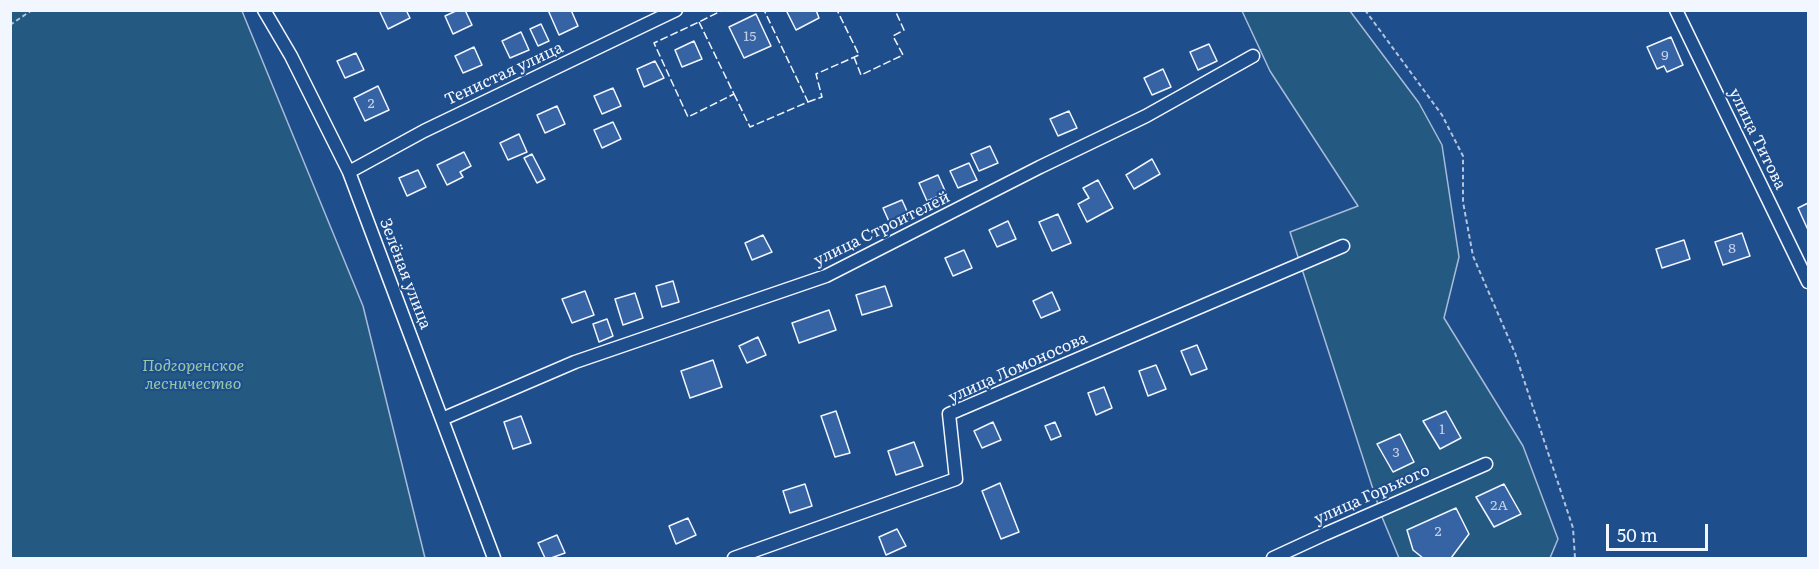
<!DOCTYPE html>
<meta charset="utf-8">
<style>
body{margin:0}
#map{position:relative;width:1819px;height:569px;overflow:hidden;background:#1f4e8c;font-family:Literata,serif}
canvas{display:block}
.frame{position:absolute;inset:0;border:12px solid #f2f6ff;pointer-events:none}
.scale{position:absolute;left:1606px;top:524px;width:102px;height:27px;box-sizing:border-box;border:3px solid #f2f6ff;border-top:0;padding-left:8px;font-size:18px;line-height:21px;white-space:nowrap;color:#f2f6ff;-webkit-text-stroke:4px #1f4e8c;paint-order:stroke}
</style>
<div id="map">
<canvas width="1819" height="569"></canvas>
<div class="frame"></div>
<div class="scale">50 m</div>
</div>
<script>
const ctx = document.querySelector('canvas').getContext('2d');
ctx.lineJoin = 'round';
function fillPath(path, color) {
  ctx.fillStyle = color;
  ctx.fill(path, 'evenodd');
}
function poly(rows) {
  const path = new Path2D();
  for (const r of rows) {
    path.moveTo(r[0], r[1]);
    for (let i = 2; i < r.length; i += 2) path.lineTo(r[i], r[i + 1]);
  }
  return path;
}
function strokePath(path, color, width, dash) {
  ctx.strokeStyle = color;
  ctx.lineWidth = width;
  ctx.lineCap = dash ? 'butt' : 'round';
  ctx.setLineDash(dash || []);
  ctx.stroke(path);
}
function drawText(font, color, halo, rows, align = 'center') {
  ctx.font = font + ' Literata,serif';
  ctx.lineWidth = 4.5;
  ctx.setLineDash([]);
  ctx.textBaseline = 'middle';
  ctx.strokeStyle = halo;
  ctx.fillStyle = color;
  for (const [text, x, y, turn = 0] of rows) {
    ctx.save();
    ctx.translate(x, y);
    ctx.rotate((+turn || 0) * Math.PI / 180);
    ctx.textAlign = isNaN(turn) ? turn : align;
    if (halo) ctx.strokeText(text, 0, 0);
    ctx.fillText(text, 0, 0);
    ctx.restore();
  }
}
const green = poly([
 [10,11,242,11,363,306,425,558,11,558,10,11],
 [1242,11,1350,11,1419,103,1442,145,1459,257,1444,318,1523,446,1558,539,1550,558,1399,558,1382,517,1290,232,1358,206,1270,71,1242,11]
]);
const building = poly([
 [379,10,406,10,410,18,388,29,379,10],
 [458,10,465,10,472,25,453,34,445,16,458,10],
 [548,10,571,10,578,26,559,35,548,10],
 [786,10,816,10,819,18,796,30,786,10],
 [756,14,771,46,744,58,729,27,756,14],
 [541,24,549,41,538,46,530,29,541,24],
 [521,32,529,50,510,58,502,41,521,32],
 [1671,37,1683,65,1667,72,1664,66,1657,69,1647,47,1671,37],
 [694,41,702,59,682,67,675,50,694,41],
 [1209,44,1217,61,1198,70,1190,52,1209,44],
 [474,47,482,65,463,73,455,56,474,47],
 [356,53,364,70,345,78,337,61,356,53],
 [655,61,664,78,644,87,637,69,655,61],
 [1163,69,1171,87,1152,95,1144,78,1163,69],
 [378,86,389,110,365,121,354,98,378,86],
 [613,88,621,106,602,114,594,96,613,88],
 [557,106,565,124,545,133,537,115,557,106],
 [1069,111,1077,128,1058,136,1050,119,1069,111],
 [613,122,621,139,602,148,594,130,613,122],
 [519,134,527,152,508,160,500,143,519,134],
 [990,146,998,163,979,171,971,154,990,146],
 [464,152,471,166,460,172,463,177,447,185,437,165,464,152],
 [532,154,545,179,537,183,524,158,532,154],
 [1152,159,1160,174,1134,189,1126,175,1152,159],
 [969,163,977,180,958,188,950,171,969,163],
 [418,170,426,187,407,196,399,178,418,170],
 [938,175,946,193,927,201,919,183,938,175],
 [1098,180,1113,208,1087,222,1078,204,1089,198,1083,188,1098,180],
 [902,200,910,218,891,226,883,208,902,200],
 [1808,203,1808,230,1798,208,1808,203],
 [1058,214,1071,243,1052,251,1039,222,1058,214],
 [1008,221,1016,239,997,247,989,230,1008,221],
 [1742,233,1750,256,1723,265,1715,242,1742,233],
 [763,235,772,252,752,260,745,243,763,235],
 [1684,240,1690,259,1662,268,1656,249,1684,240],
 [964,250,972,268,953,276,945,258,964,250],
 [673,281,679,302,662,307,656,286,673,281],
 [885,286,892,306,862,315,856,295,885,286],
 [585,291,594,315,572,323,562,299,585,291],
 [1052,292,1060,310,1041,318,1033,301,1052,292],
 [635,293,643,318,623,325,615,299,635,293],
 [829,310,836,330,799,343,792,323,829,310],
 [607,319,613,336,599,342,593,324,607,319],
 [758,337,766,355,747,363,739,346,758,337],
 [1197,345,1207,369,1191,375,1181,351,1197,345],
 [713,360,722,387,690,398,681,371,713,360],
 [1156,365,1166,389,1148,396,1139,371,1156,365],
 [1104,387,1112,408,1096,415,1088,393,1104,387],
 [836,411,850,453,835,457,821,416,836,411],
 [1446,411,1461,438,1440,449,1423,421,1446,411],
 [521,416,531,443,513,449,504,422,521,416],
 [993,422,1001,440,982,448,974,431,993,422],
 [1055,422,1061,436,1051,440,1045,426,1055,422],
 [1400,434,1414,462,1393,472,1377,444,1400,434],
 [914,442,923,466,896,475,888,451,914,442],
 [1000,483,1019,532,1001,539,982,491,1000,483],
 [805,484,812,506,790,513,783,491,805,484],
 [1504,484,1521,514,1494,527,1476,497,1504,484],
 [1456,508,1469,534,1451,558,1423,558,1413,550,1407,530,1456,508],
 [688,518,696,535,676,544,669,526,688,518],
 [897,529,906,546,886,555,879,537,897,529],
 [557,535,565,553,551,558,545,558,538,543,557,535]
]);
const path = poly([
 [1365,10,1442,115,1463,156,1463,202,1473,256,1515,353,1573,528,1575,558],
 [10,25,32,10]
]);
const street = poly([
 [264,10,291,56,349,172,494,558],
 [1676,10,1808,282],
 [349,172,424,131,676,10],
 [442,419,575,362,826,276,1040,167,1146,116,1253,56],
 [734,558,956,479,949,414,1343,246],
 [1273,558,1325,534,1486,464]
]);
const fence = poly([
 [699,22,734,94,688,117,654,43,699,22,723,10],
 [854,57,861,75,903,55,893,36,904,30,895,10],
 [734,94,750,127,808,102,764,10],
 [808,102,822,97,816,74,859,55,837,10]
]);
const numberNames = [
 ["15",750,37],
 ["9",1665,56],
 ["2",371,104],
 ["8",1732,249],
 ["1",1442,430],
 ["3",1396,453],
 ["2А",1499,506],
 ["2",1438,532]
];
const streetNames = [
 ["Тенистая улица",504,74,-25],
 ["улица Титова",1757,139,64],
 ["улица Строителей",882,229,-26],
 ["Зелёная улица",405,274,69],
 ["улица Ломоносова",1018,368,-24],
 ["улица Горького",1372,495,-24]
];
const parkNames = [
 ["Подгоренское",193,366],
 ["лесничество",193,384]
];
fillPath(green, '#245a82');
strokePath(green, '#a8bbd7', 1.5);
fillPath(building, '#3563a3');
strokePath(building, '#f2f6ff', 1.5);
strokePath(street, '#f2f6ff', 15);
strokePath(path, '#b3c4dc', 2, [4.5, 3]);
strokePath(street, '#1f4e8c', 12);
strokePath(fence, '#f2f6ff', 1.5, [8, 3]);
drawText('14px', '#c3d1e8', null, numberNames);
drawText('16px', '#f2f6ff', '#1f4e8c', streetNames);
drawText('italic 16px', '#97c8a6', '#1f4e8c', parkNames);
</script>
